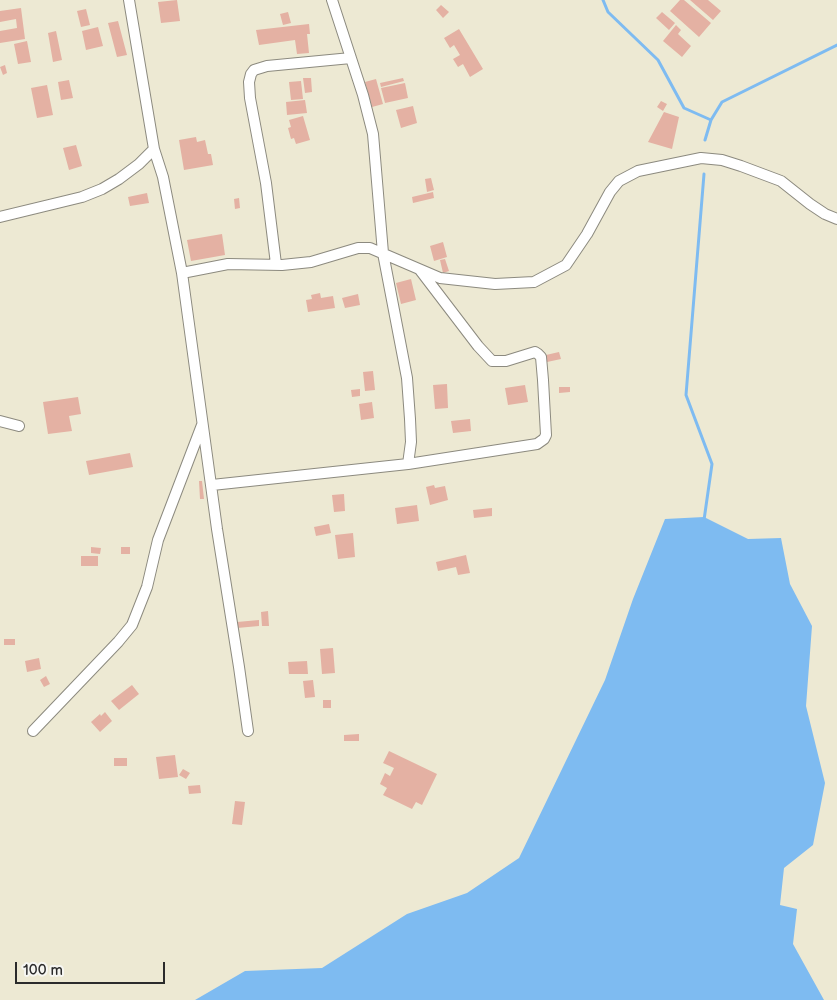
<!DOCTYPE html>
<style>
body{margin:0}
#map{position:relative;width:837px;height:1000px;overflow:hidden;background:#ede9d3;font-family:"Balsamiq Sans",sans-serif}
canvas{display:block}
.scale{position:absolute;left:15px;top:962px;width:150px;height:22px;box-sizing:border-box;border:2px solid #2b2b2b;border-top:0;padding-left:6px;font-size:15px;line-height:18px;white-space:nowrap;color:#2b2b2b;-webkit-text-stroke:4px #f6f6f2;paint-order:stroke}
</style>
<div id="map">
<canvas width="837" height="1000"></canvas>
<div class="scale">100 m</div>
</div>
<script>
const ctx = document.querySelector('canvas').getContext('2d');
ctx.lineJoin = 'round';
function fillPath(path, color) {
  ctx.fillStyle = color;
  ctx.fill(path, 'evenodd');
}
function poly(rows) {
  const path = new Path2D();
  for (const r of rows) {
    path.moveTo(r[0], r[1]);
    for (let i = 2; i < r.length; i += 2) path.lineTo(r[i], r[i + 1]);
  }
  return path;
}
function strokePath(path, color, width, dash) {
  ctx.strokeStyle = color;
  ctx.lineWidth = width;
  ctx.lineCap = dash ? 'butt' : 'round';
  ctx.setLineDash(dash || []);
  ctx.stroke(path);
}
const water = poly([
 [704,517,748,539,781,538,790,584,812,626,806,706,825,783,813,845,784,868,780,905,797,909,793,944,824,1000,195,1000,245,971,322,968,407,914,467,893,519,858,605,680,633,599,665,519]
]);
const stream = poly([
 [603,0,608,12,658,60,684,108,711,120],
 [705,140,711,120,722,102,837,45],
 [704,520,712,464,686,395,704,174]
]);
const building = poly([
 [177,0,180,21,161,23,158,2],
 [680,0,684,0,711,23,699,37,670,11],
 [690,0,708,0,721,11,713,20],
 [441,5,449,12,443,18,436,10],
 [21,8,25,39,0,43,0,31,17,28,16,19,0,22,0,11],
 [86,9,90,25,81,27,77,11],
 [288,12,291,23,283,25,280,14],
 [662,12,675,23,669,30,656,18],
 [118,21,127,55,117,57,108,23],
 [309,24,310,34,307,34,309,53,297,54,295,40,259,45,256,30],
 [676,25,681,30,678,34,691,46,682,57,663,41],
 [98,27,103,46,86,50,82,31],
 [459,29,483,69,470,77,463,64,458,67,453,59,460,55,454,45,450,48,444,38],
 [56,31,62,60,53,62,48,33],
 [27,41,31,62,18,64,14,44],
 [5,65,7,73,3,75,0,67],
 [303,78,311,78,312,92,305,93],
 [403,78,404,81,381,87,380,83],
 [376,79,383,104,372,107,365,82],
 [69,80,73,98,61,100,58,82],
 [301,81,303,99,291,100,289,82],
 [405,83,408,98,385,103,381,88],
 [47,85,53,115,37,118,31,88],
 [305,100,307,113,287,115,286,102],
 [661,101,667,104,663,111,657,107],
 [413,106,417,123,401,128,396,110],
 [664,112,679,117,672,149,648,142],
 [303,116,310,140,296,144,294,138,291,139,288,128,291,127,289,120],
 [196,137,197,142,205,140,208,154,211,154,213,165,184,170,179,140],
 [76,145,82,166,69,170,63,148],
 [431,178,434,190,427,192,425,179],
 [433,192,434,198,413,203,412,197],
 [147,193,149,203,130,206,128,197],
 [239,198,240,208,235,209,234,199],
 [222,234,225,255,191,261,187,240],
 [443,242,447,257,434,261,430,246],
 [445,259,449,271,443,273,440,260],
 [411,279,416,300,401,304,396,283],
 [320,293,321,298,333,296,335,308,308,312,306,300,312,299,311,295],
 [358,294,360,305,345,308,342,298],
 [559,352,561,359,547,362,546,355],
 [373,371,375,390,365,391,363,372],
 [447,384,448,408,435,409,433,385],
 [525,385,528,402,508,405,505,388],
 [559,387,570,387,570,392,559,393],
 [360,389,360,396,352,397,351,390],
 [78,397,81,414,69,416,72,431,48,434,43,402],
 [372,402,374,418,361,420,359,404],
 [470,419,471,431,453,433,451,421],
 [130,453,133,467,89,475,86,461],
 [199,481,202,481,204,499,200,499],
 [434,485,435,488,445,486,448,500,430,505,426,487],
 [344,494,345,511,334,512,332,495],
 [417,505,419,521,397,524,395,508],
 [492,508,492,516,474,518,473,510],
 [329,524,331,533,316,536,314,527],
 [353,533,355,557,338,559,335,535],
 [91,547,101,548,100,554,91,553],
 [121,547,130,547,130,554,121,554],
 [466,555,470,573,458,575,456,567,438,571,436,562],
 [81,556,98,556,98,566,81,566],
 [268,611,269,626,262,626,261,612],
 [259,620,259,626,237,628,237,622],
 [4,639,15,639,15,645,4,645],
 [333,648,335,673,322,674,320,649],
 [39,658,41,669,27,672,25,661],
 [307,661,308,674,289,674,288,662],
 [46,676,50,684,44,687,40,680],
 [313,680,315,697,305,698,303,681],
 [132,685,139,694,119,710,111,701],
 [323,700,331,700,331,708,323,708],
 [105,712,112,721,100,732,91,722,100,714,101,716],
 [359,734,359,741,344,741,344,735],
 [389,751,437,774,422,805,416,802,412,809,383,795,387,788,380,784,385,773,390,776,394,768,383,763],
 [175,755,178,777,159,779,156,757],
 [114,758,127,758,127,766,114,766],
 [183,769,190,773,186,779,179,775],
 [200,785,201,793,189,794,188,786],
 [235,801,245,802,242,825,232,824]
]);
const minor = poly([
 [129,0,154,149,163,177,182,273,217,529,239,667,248,731],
 [0,217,82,197,102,189,119,179,139,164,154,149],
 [276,264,266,183,250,98,249,82,251,74,254,70,267,66,351,58],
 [182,273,228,264,282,265,311,262,358,248,370,248,440,278,495,284,534,282,566,265,587,234,610,192,619,181,638,171,701,158,722,160,741,166,781,181,810,204,825,214,837,219],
 [0,421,19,426],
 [408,464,537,444,544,439,546,435,543,380,541,357,538,354,535,352,506,361,492,361,478,346,420,270],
 [212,485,408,464,411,442,410,419,407,378,383,253,373,134,363,95,332,0],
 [33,731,118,642,132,625,147,587,158,540,202,425]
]);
fillPath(water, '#7ebbf1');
strokePath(stream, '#7ebbf1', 3);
fillPath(building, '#e4b1a3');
strokePath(minor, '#8c8a7f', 12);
strokePath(minor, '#fff', 10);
</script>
